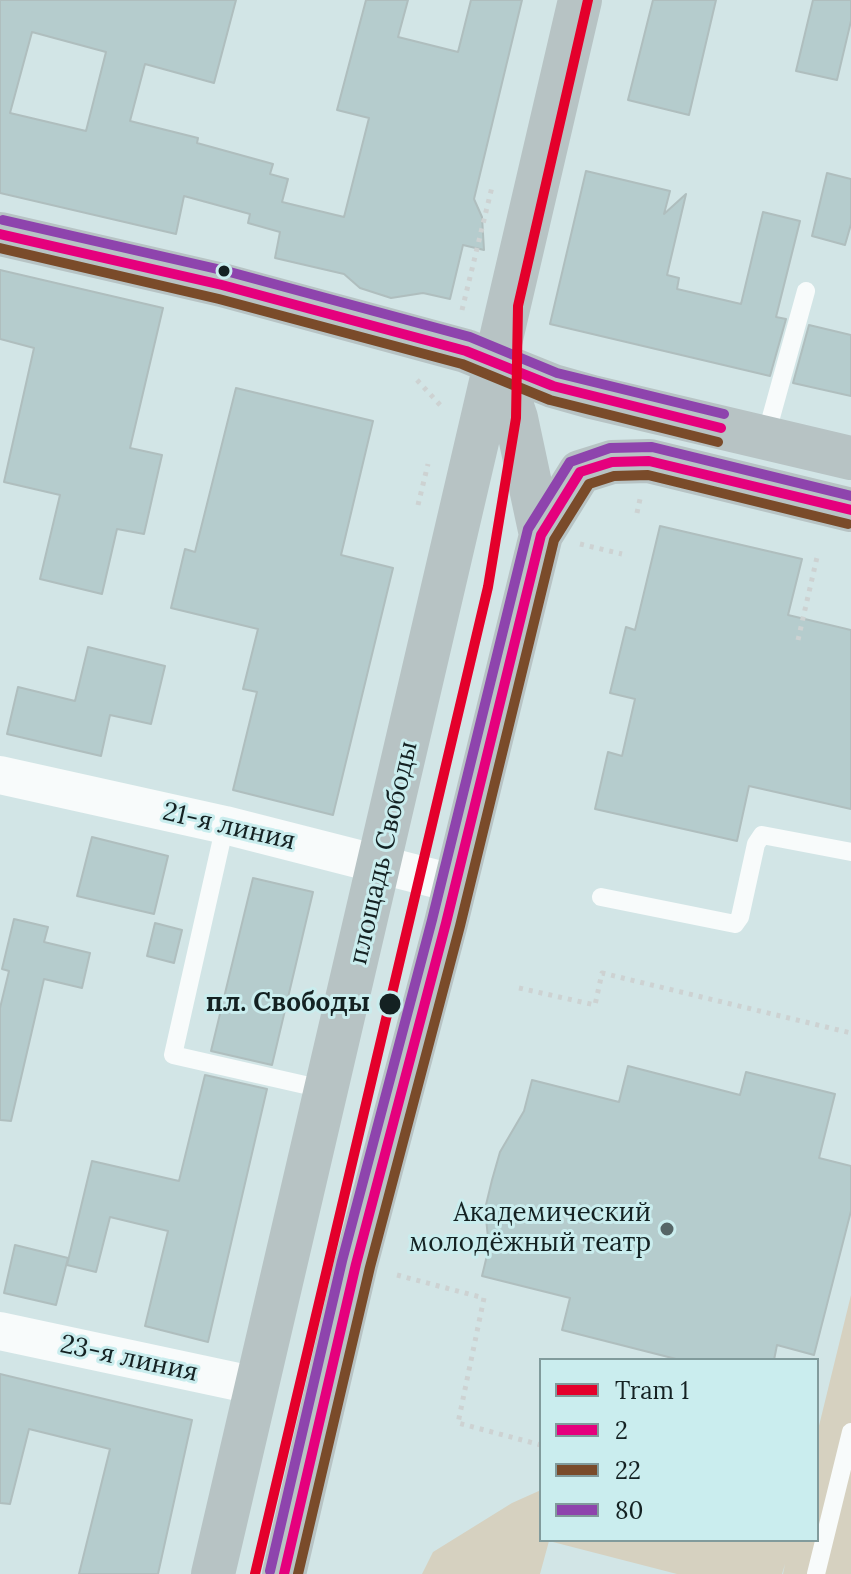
<!DOCTYPE html>
<meta charset="utf-8">
<style>
body{margin:0}
#map{position:relative;width:851px;height:1574px;overflow:hidden;background:#d2e5e6;font-family:Lora,serif}
canvas{display:block}
.legend{position:absolute;left:539px;top:1358px;width:280px;height:184px;box-sizing:border-box;background:#caedee;border:2px solid #819b9c;margin:0;padding:10px 14px;list-style:none;font-size:24px;color:#142122}
.legend li{display:flex;align-items:center;gap:16px;height:40px}
.legend b{width:40px;border:2px solid #819b9c}
</style>
<div id="map">
<canvas width="851" height="1574"></canvas>
<ul class="legend">
<li><b style="height:10px;background:#e4002b"></b>Tram 1</li>
<li><b style="height:10px;background:#e5007d"></b>2</li>
<li><b style="height:10px;background:#7a4b2a"></b>22</li>
<li><b style="height:10px;background:#8e44ad"></b>80</li>
</ul>
</div>
<script>
const ctx = document.querySelector('canvas').getContext('2d');
ctx.lineJoin = 'round';
function fillPath(path, color) {
  ctx.fillStyle = color;
  ctx.fill(path, 'evenodd');
}
function poly(rows) {
  const path = new Path2D();
  for (const r of rows) {
    path.moveTo(r[0], r[1]);
    for (let i = 2; i < r.length; i += 2) path.lineTo(r[i], r[i + 1]);
  }
  return path;
}
function strokePath(path, color, width, dash) {
  ctx.strokeStyle = color;
  ctx.lineWidth = width;
  ctx.lineCap = dash ? 'butt' : 'round';
  ctx.setLineDash(dash || []);
  ctx.stroke(path);
}
function drawText(font, color, halo, rows, align = 'center') {
  ctx.font = font + ' Lora,serif';
  ctx.lineWidth = 6;
  ctx.setLineDash([]);
  ctx.textBaseline = 'middle';
  ctx.strokeStyle = halo;
  ctx.fillStyle = color;
  for (const [text, x, y, turn = 0] of rows) {
    ctx.save();
    ctx.translate(x, y);
    ctx.rotate((+turn || 0) * Math.PI / 180);
    ctx.textAlign = isNaN(turn) ? turn : align;
    if (halo) ctx.strokeText(text, 0, 0);
    ctx.fillText(text, 0, 0);
    ctx.restore();
  }
}
const green = poly([
 [851,1295,851,1574,783,1574,785,1564,782,1574,677,1574,549,1541,540,1574,422,1574,433,1552,512,1503,541,1490,541,1540,817,1540,817,1434]
]);
const building = poly([
 [0,0,236,0,214,83,145,64,130,121,198,138,197,143,273,164,270,174,288,179,282,202,344,217,369,118,337,110,366,0,408,0,398,37,458,52,471,0,522,0,474,199,482,217,484,250,463,245,450,299,423,293,391,298,360,288,344,274,275,258,280,232,248,223,250,214,184,196,176,234,0,193,0,0],
 [32,32,106,52,86,131,10,113,32,32],
 [653,0,716,0,689,115,628,100,653,0],
 [813,0,851,0,851,21,837,80,796,71,813,0],
 [586,171,670,191,664,214,686,194,667,275,679,278,677,289,741,304,763,212,800,221,776,317,786,319,770,376,550,324,586,171],
 [827,173,851,179,851,224,845,245,812,236,827,173],
 [0,270,163,308,130,448,162,455,144,534,117,529,102,594,40,579,60,495,4,482,34,348,0,339,0,270],
 [809,325,851,335,851,396,793,383,809,325],
 [236,388,373,421,341,555,393,568,333,815,233,790,257,692,243,689,258,629,171,608,185,549,195,552,236,388],
 [660,526,802,559,788,615,851,630,851,809,749,786,737,841,595,809,608,752,622,756,635,699,610,693,626,627,635,630,660,526],
 [88,647,165,666,151,724,110,715,101,756,7,734,18,687,75,701,88,647],
 [92,837,168,856,154,914,77,896,92,837],
 [253,878,313,892,272,1065,211,1051,253,878],
 [14,919,48,927,44,942,90,953,82,988,44,979,11,1121,0,1120,0,1008,9,971,2,969,14,919],
 [155,923,182,930,174,963,147,956,155,923],
 [628,1066,740,1095,746,1072,835,1094,819,1158,851,1166,851,1211,814,1355,777,1345,774,1360,680,1360,562,1330,570,1298,482,1276,489,1247,485,1209,492,1180,500,1152,524,1111,532,1080,619,1102,628,1066],
 [205,1075,267,1089,208,1342,145,1326,168,1231,110,1217,96,1272,67,1265,92,1161,179,1181,205,1075],
 [15,1245,68,1258,56,1305,4,1293,15,1245],
 [0,1374,192,1420,158,1574,79,1574,110,1449,29,1429,10,1504,0,1503,0,1374]
]);
const path = poly([
 [462,310,492,187],
 [417,380,442,407],
 [418,505,428,464],
 [637,513,640,499],
 [580,544,622,554],
 [798,640,818,553],
 [519,988,595,1005,602,973,851,1033],
 [397,1275,484,1298,458,1423,541,1445]
]);
const lane = poly([
 [765,439,806,291],
 [225,825,173,1055,327,1090],
 [601,897,735,924,740,917,756,844,762,835,851,852],
 [816,1574,851,1432]
]);
const street = poly([
 [0,775,225,825,456,884],
 [0,1331,257,1386]
]);
const secondary = poly([
 [0,234,222,285,466,351,553,386,592,397,851,458],
 [498,365,516,418,541,535],
 [213,1574,580,0],
 [284,1574,356,1264,446,923,541,535,580,472,612,462,649,461,851,510]
]);
const bus1 = poly([
 [0,234,222,285,466,351,553,386,721,428],
 [284,1574,356,1264,446,923,541,535,580,472,612,462,649,461,851,510]
]);
const bus2 = poly([
 [0,248,219,299,462,364,550,400,718,442],
 [298,1574,370,1267,460,926,554,540,589,484,614,476,648,475,848,524]
]);
const bus3 = poly([
 [3,220,226,271,470,337,557,373,724,414],
 [270,1571,342,1261,432,920,528,529,570,462,610,448,652,447,851,496]
]);
const tram1 = poly([
 [255,1574,488,587,516,418,518,306,588,0]
]);
const markers = [
 [224,271,7,"#142122"],
 [390,1004,12,"#142122"],
 [667,1229,8,"#566667"]
];
const streetNames = [
 ["21-я линия",229,827,13],
 ["площадь Свободы",384,853,-77],
 ["23-я линия",129,1359,12]
];
const stopNames = [
 ["пл. Свободы",370,1004]
];
const poiNames = [
 ["Академический",651,1214],
 ["молодёжный театр",651,1244]
];
fillPath(green, '#d6d1c0');
fillPath(building, '#b5cccd');
strokePath(building, '#afbebe', 2);
strokePath(path, '#cdd2d2', 5, [4, 6]);
strokePath(lane, '#f8fbfb', 18);
strokePath(street, '#f8fbfb', 38);
strokePath(secondary, '#b7c3c4', 44);
strokePath(bus1, '#e5007d', 10);
strokePath(bus2, '#7a4b2a', 10);
strokePath(bus3, '#8e44ad', 10);
strokePath(tram1, '#e4002b', 10);
for (const [x, y, r, color] of markers) {
  const dot = new Path2D();
  dot.arc(x, y, r, 0, 2 * Math.PI);
  ctx.fillStyle = color;
  ctx.fill(dot);
  strokePath(dot, '#caedee', 3);
}
drawText('26px', '#142122', '#caedee', streetNames);
drawText('bold 26px', '#142122', '#caedee', stopNames, 'right');
drawText('26px', '#142122', '#caedee', poiNames, 'right');
</script>
